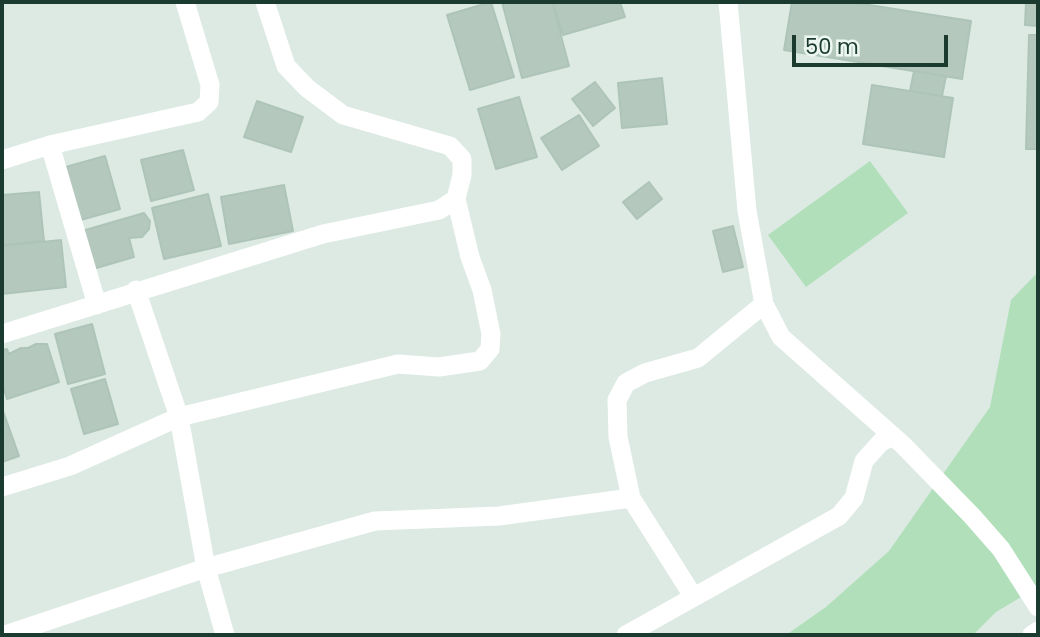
<!DOCTYPE html>
<style>
body{margin:0}
#map{position:relative;width:1040px;height:637px;overflow:hidden;background:#dceae3;font-family:Poppins,sans-serif}
canvas{display:block}
.frame{position:absolute;inset:0;border:4px solid #1c3b30;pointer-events:none}
.scale{position:absolute;left:792px;top:35px;width:156px;height:32px;box-sizing:border-box;border:4px solid #1c3b30;border-top:0;padding-left:9px;font-size:21px;line-height:24px;white-space:nowrap;color:#1c3b30;-webkit-text-stroke:5px #ecf7f1;paint-order:stroke}
</style>
<div id="map">
<canvas width="1040" height="637"></canvas>
<div class="frame"></div>
<div class="scale">50 m</div>
</div>
<script>
const ctx = document.querySelector('canvas').getContext('2d');
ctx.lineJoin = 'round';
function fillPath(path, color) {
  ctx.fillStyle = color;
  ctx.fill(path, 'evenodd');
}
function poly(rows) {
  const path = new Path2D();
  for (const r of rows) {
    path.moveTo(r[0], r[1]);
    for (let i = 2; i < r.length; i += 2) path.lineTo(r[i], r[i + 1]);
  }
  return path;
}
function strokePath(path, color, width, dash) {
  ctx.strokeStyle = color;
  ctx.lineWidth = width;
  ctx.lineCap = dash ? 'butt' : 'round';
  ctx.setLineDash(dash || []);
  ctx.stroke(path);
}
const green = poly([
 [870,161,908,213,806,287,768,235],
 [1038,272,1038,587,996,612,973,635,786,635,826,607,889,551,990,407,1011,300]
]);
const building = poly([
 [491,2,514,77,470,90,447,15,491,2],
 [502,2,552,2,569,66,522,78,502,2],
 [553,2,620,2,625,17,563,35,553,2],
 [792,2,850,2,971,21,962,79,784,50,792,2],
 [1026,2,1038,2,1038,26,1025,25,1026,2],
 [1029,35,1038,35,1038,149,1026,149,1029,35],
 [914,71,946,76,942,96,910,91,914,71],
 [662,78,667,124,622,128,618,83,662,78],
 [595,82,615,108,593,126,572,99,595,82],
 [872,85,953,98,944,157,863,144,872,85],
 [519,97,537,157,496,169,478,109,519,97],
 [257,101,303,117,291,152,244,137,257,101],
 [579,115,599,146,562,170,541,138,579,115],
 [183,150,194,190,151,201,141,160,183,150],
 [105,156,120,209,77,221,62,168,105,156],
 [649,182,662,199,637,219,623,202,649,182],
 [284,185,293,231,229,244,221,197,284,185],
 [39,192,44,241,2,245,2,195,39,192],
 [208,194,221,246,164,259,152,208,208,194],
 [144,213,150,221,149,229,142,237,129,238,134,257,93,269,82,231,144,213],
 [733,226,743,267,723,272,713,231,733,226],
 [61,240,66,287,2,294,2,246,61,240],
 [92,324,105,374,68,384,55,334,92,324],
 [36,344,47,344,59,382,7,399,2,383,2,350,7,349,9,354,21,348,28,348,36,344],
 [105,379,118,424,84,434,71,389,105,379],
 [3,411,19,456,2,462,2,412,3,411]
]);
const minor = poly([
 [728,2,747,211,764,304,781,337,903,445,972,516,1001,549,1038,607],
 [50,145,97,305],
 [2,160,50,145,198,112,209,102,210,85,185,2],
 [136,290,179,417,206,568,225,635],
 [2,334,323,234,439,210,456,199,462,175,462,159,450,146,343,115,307,88,286,66,265,2],
 [2,487,70,466,179,417,398,364,439,367,480,361,490,349,491,334,482,290,470,257,456,199],
 [693,596,631,498,618,437,617,400,626,383,645,373,698,358,764,304],
 [5,635,206,568,375,521,499,516,631,498],
 [626,635,839,516,854,498,864,461,881,442,893,436],
 [1032,635,1038,631]
]);
fillPath(green, '#b1dfba');
fillPath(building, '#b4c8be');
strokePath(building, '#aec4b9', 2);
strokePath(minor, '#fff', 19);
</script>
